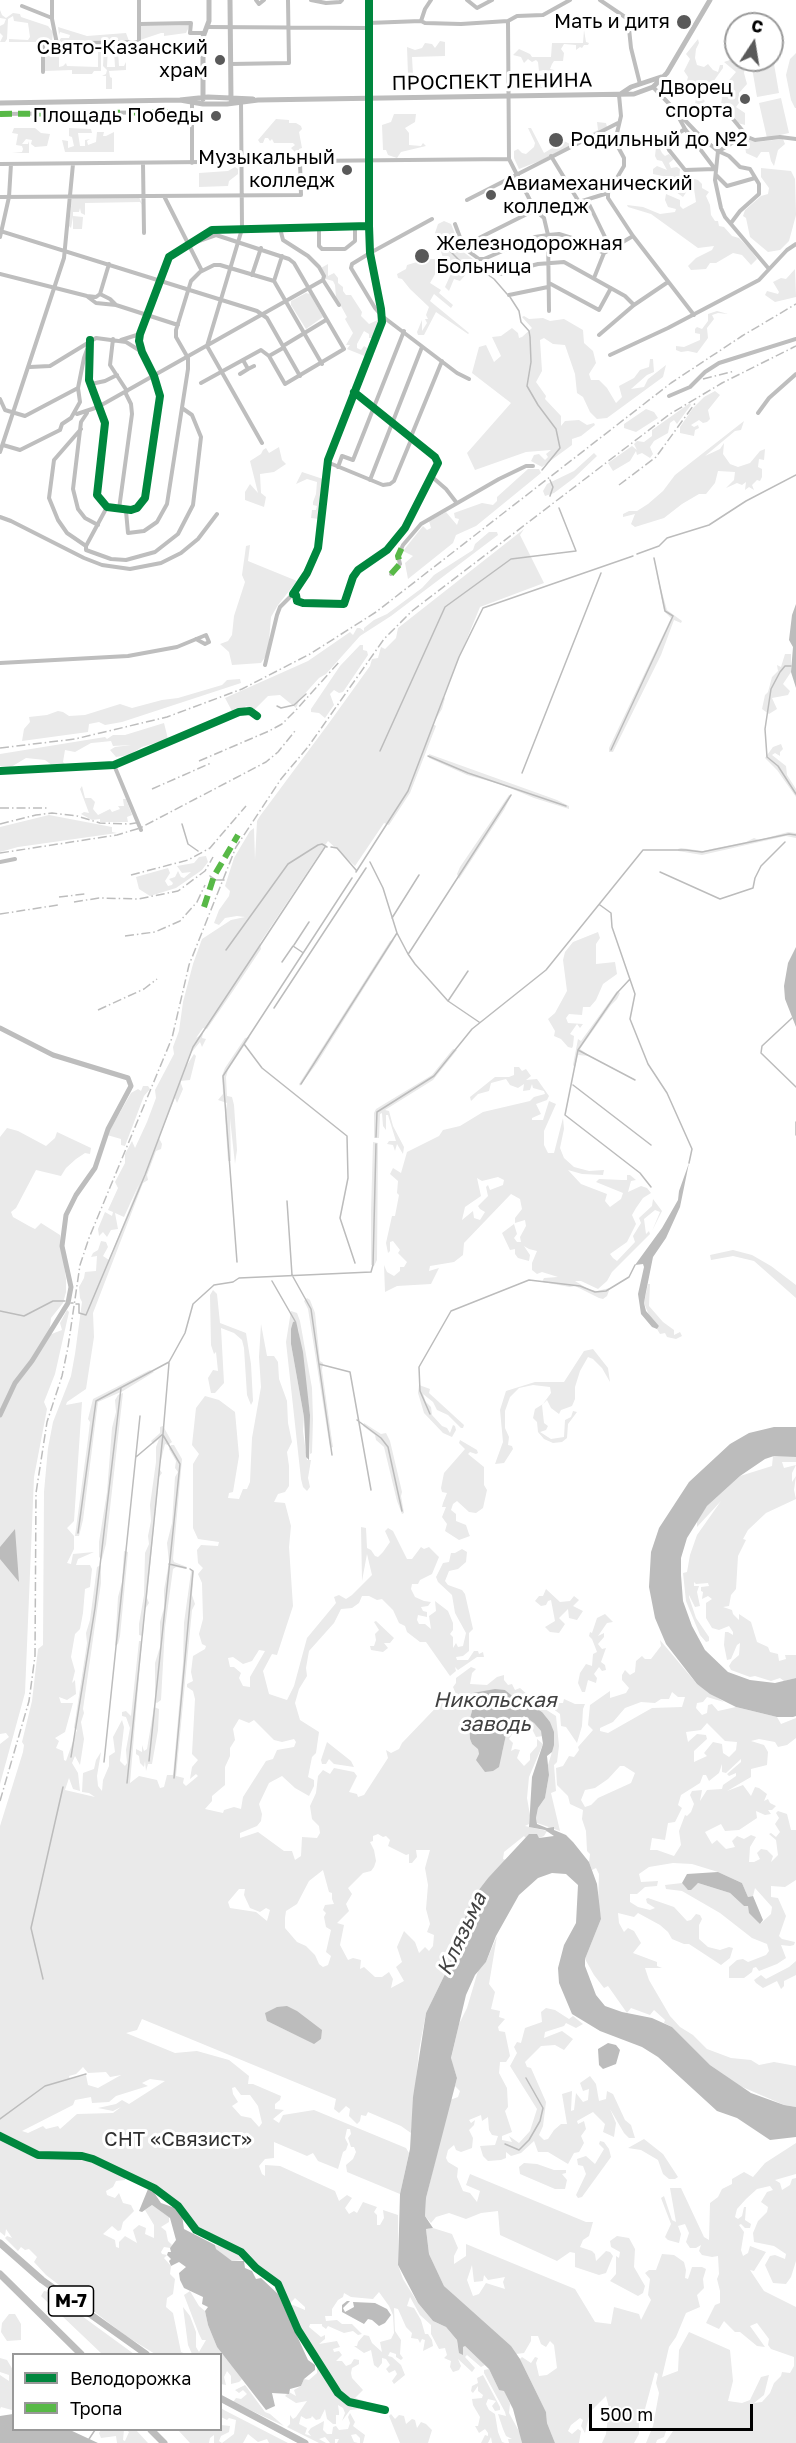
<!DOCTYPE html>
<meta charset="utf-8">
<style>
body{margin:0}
#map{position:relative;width:796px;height:2443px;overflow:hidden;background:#fff;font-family:"Golos Text",sans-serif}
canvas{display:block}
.legend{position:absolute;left:12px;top:2353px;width:210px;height:78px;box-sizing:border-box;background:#fff;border:2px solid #999;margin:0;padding:8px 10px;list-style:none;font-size:18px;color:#000}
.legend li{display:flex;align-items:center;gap:12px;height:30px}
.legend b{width:30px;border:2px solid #999}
.north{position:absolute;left:724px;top:12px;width:60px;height:60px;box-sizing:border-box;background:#fff;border:2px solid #999;border-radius:50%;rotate:12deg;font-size:16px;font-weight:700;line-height:24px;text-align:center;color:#000}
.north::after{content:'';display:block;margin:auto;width:21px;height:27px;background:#595959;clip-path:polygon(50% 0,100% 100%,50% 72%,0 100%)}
.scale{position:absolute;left:589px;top:2404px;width:164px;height:27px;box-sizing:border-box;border:3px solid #000;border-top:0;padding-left:8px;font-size:18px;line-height:21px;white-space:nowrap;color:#000;-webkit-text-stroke:4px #fff;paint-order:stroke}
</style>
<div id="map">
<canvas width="796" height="2443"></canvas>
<ul class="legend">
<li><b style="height:8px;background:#00873e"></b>Велодорожка</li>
<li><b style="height:8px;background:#58b947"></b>Тропа</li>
</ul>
<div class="north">С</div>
<div class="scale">500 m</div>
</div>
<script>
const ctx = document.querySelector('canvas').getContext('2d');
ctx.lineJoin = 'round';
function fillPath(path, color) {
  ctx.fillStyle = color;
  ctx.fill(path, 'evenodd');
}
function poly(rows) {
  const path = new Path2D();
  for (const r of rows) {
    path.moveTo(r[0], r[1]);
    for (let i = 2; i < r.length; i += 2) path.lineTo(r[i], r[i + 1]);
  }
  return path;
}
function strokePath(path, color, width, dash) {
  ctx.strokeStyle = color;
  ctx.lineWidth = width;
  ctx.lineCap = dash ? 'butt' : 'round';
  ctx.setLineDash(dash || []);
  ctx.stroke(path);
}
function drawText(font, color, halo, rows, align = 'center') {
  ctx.font = font + ' "Golos Text",sans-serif';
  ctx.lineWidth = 6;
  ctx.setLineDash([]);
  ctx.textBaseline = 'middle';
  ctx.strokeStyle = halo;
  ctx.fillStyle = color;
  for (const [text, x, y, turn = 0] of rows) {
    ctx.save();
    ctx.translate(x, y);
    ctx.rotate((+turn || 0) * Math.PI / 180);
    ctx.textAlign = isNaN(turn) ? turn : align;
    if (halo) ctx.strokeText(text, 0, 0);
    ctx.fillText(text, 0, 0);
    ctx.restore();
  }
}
const green = poly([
 [0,10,2,15,6,18,13,13,20,14,21,17,48,26,53,32,52,42,9,42,9,39,28,40,30,37,28,23,14,21,13,16,8,19,7,39,5,42,0,42,3,36,0,33,0,26,4,24,6,19,0,18],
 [190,25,186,33,164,36,164,33,161,33,140,40,141,26],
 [58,27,87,36,126,33,129,41,61,42,59,41,61,38,69,38,70,35,60,32,59,35],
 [584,30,586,42,589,43,588,45,584,45,582,48,580,47,576,50,576,45,564,44,561,49,564,53,563,61,554,61,552,64,550,69,554,70,552,80,541,80,541,87,554,87,558,78,558,88,537,88,538,75,543,75,544,70,539,71,538,62,536,60,532,62,528,59,524,63,521,57,513,55,519,49,530,54,532,57,551,57,552,43,583,43],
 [698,39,699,43,696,49,695,58,697,65,704,67,708,64,713,70,718,72,720,65,723,65,723,68,713,82,698,95,705,101,699,107,695,104,696,98,691,87,686,84,688,77,684,71,690,59,686,54],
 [440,41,445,42,445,56,412,57,413,75,410,77,408,75,407,47,415,50,422,48,425,43,432,44,435,48],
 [124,44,125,54,123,51,118,51,119,66,124,66,126,62,126,70,109,71,110,77,112,78,112,89,106,89,106,76,102,76,106,74,107,70,103,66,104,47,108,45,107,67,115,67,114,50,111,50,111,45],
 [45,45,53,45,52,52,59,52,59,67,63,66,66,63,67,66,98,67,98,51,101,51,101,71,94,71,92,74,72,74,72,70,45,71],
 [796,53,796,108,795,108,791,100,786,75,790,59],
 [773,58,779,93,757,97,751,62,772,60],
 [730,60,734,62,741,60,746,61,744,73,747,84,739,93,739,103,736,107,745,113,745,125,738,123,730,109,721,104,722,98,719,92,736,72,724,62],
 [781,98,789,133,767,138,759,103],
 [394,114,416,114,415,122,405,128,409,133,409,145,421,146,423,143,426,146,401,152,397,158,388,155,386,150,383,150,382,125,391,122],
 [276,119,289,120,289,123,296,123,301,126,302,129,299,132,302,148,299,149,299,158,295,159,295,152,291,148,295,145,293,143,274,143,272,139,270,141,268,138,265,138,263,143,260,143,258,140],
 [597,122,606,123,607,127,542,160,519,169,514,158,514,151,518,149,522,153,526,154,534,147,535,143,528,128,531,128,544,153,564,141,570,144,598,130],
 [14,128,35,128,41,133,50,134,47,146,35,147,31,144,32,140,26,139,22,144,28,144,29,141,29,153,12,153,22,152,23,149,22,146,16,145,18,134,12,133],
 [69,128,91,129,92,133,78,133,80,146,85,146,85,140,90,139,87,141,88,145,96,142,97,132,104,132,103,136,106,136,114,132,114,152,65,152,62,140,68,141,68,148,74,146,72,137,69,136],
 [748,138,756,142,783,139,785,144,778,150,774,166,771,161,769,152,761,152,757,158,746,153,745,146],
 [659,143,661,145,660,149,662,153,665,156,669,154,674,159,669,163,671,168,677,167,680,169,679,180,691,178,698,180,702,184,702,188,709,192,706,196,710,205,711,215,715,221,718,221,719,226,724,227,732,236,739,238,749,248,757,259,751,265,742,255,733,253,716,263,710,263,706,269,691,270,688,266,696,258,712,250,714,246,698,248,651,214,628,207,627,205,643,207,660,214,675,212,676,209,668,207,665,200,666,194,680,200,680,206,683,209,696,202,694,189,689,188,683,197,676,192,667,177,653,174,653,169,657,166,667,170,662,161,657,160,655,156,656,147],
 [235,167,238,169,238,174,229,181,228,186,199,187,199,173,228,171],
 [761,168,791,171,795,179,796,215,789,241,780,250,768,252,750,237,746,218,743,216,745,210,761,196,768,194,769,188,761,177],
 [139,197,143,206,140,202,85,203,85,215,81,213,80,208,79,212,73,212,73,216,83,217,82,229,73,229,73,217,71,228,69,226,72,198],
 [444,221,451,224,462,251,477,262,460,281,454,279,449,291,445,287,454,267,444,261,435,233,438,224],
 [416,256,423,264,429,259,439,259,441,264,430,283,441,290,439,293,453,305,451,308,434,294,430,301,469,333,468,334,436,312,424,335,418,335,417,332,422,320,422,331,427,323,425,319,428,319,426,315,429,307,410,289,402,279,398,278,397,274,406,269,407,265,417,262],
 [328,264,328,276,334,273,338,278,338,283,343,287,343,291,346,295,351,295,362,312,361,316,369,324,380,319,373,338,369,338,369,334,364,331,357,344,357,348,361,350,364,346,367,348,367,357,347,349,350,345,346,345,353,333,345,319,347,317,336,297,335,285,333,281,326,279,321,268],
 [795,269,796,297,775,302,765,295,767,291,778,294,779,292,773,282,781,278,786,279],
 [306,293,310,294,323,317,306,329,291,305,291,301],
 [717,311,728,314,718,313,712,315,714,319,707,328,708,338,697,353,688,351,681,352,676,350,676,346,684,347,700,340,700,334,695,333,695,329,697,327,702,329,708,321,708,314],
 [524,316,529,319,543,318,550,321,564,319,583,330,584,343,593,351,596,363,589,374,591,380,599,380,607,388,616,403,622,397,619,386,634,378,640,370,649,367,650,359,653,359,654,372,647,375,631,389,644,387,648,379,666,365,663,377,607,418,597,419,590,412,583,397,577,393,575,374,565,345,553,344,544,338,540,340,542,371,536,382,546,396,545,399,561,416,561,426,565,421,579,420,587,425,594,423,595,425,581,436,572,439,572,445,542,467,531,461,534,455,539,454,545,460,548,457,546,454,551,450,526,452,475,470,467,453,511,403,472,373,479,347,486,345,494,362,501,356,492,337,501,336,512,328,518,333,519,338,522,337,532,328,522,317],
 [715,391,720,395,708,410,710,419,707,422,703,423,699,420,691,425,694,427,698,425,699,428,695,430,694,436,680,433,680,427,693,408,704,397],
 [690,403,691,405,677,424,674,420,670,423,668,433,654,441,650,447,653,454,650,458,642,453,637,455,636,451,630,461,613,471,608,463,632,446,637,450,634,444,637,441,644,442,652,436,652,430],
 [646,409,654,412,658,418,636,432,624,428,624,424],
 [744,421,741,430,735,431,705,456,720,449,724,443,723,454,730,464,738,467,750,463,760,451,765,449,764,460,759,459,758,467,762,469,762,477,760,481,757,480,752,485,754,490,749,487,745,490,746,482,742,485,737,483,726,488,734,480,735,472,718,471,715,483,706,494,699,494,682,504,664,518,635,527,631,524,635,514,623,517,623,514,629,511,637,511,648,504,663,491,675,475],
 [279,447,282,460,286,464,274,472,260,474,261,493,266,497,264,507,245,500,245,492,250,484,258,493,250,461,261,454,263,450,266,448,269,453],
 [594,453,597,456,574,478,554,493,545,496,543,491,547,484,574,471],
 [528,469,539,469,541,473,476,526,456,535,453,543,408,579,405,563,413,556,403,551,423,526,427,530,431,528,429,521,446,512,457,525,459,519,455,518,454,513,482,503,493,505,497,501,497,497],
 [302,472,323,479,319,519,311,518,312,510,316,510,317,506,313,505,313,502,316,494,317,482,307,479,296,484],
 [524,529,520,535,544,583,480,607,443,697,445,698,442,709,433,724,436,726,410,793,389,825,384,823,355,866,328,841,260,943,261,949,233,991,207,1029,203,1028,196,1038,203,1033,202,1038,206,1039,202,1047,200,1042,191,1053,187,1065,194,1054,196,1056,190,1080,180,1081,183,1089,177,1103,175,1098,159,1138,162,1144,161,1149,156,1151,147,1175,148,1180,143,1183,93,1313,94,1337,86,1389,67,1402,66,1405,82,1402,74,1521,67,1528,74,1536,74,1549,67,1563,71,1564,73,1554,94,1552,78,1559,76,1565,90,1565,92,1569,90,1587,85,1589,83,1613,80,1629,75,1634,71,1657,75,1671,72,1683,75,1680,76,1694,67,1700,59,1697,61,1703,73,1703,65,1732,55,1738,59,1741,56,1748,63,1751,64,1760,66,1761,77,1730,74,1728,87,1643,86,1633,90,1620,97,1567,101,1565,101,1583,83,1709,84,1713,81,1722,84,1739,80,1765,75,1756,72,1763,78,1773,80,1791,73,1789,69,1778,65,1790,95,1797,89,1793,82,1792,83,1773,94,1769,96,1760,101,1752,97,1776,98,1786,102,1791,103,1780,109,1766,109,1756,115,1752,113,1737,122,1720,124,1727,120,1761,125,1766,127,1763,126,1750,130,1728,126,1717,122,1716,122,1712,126,1711,131,1716,139,1641,142,1641,130,1783,139,1776,157,1780,160,1788,164,1787,167,1775,173,1775,183,1663,184,1623,191,1572,190,1568,194,1571,192,1595,195,1604,192,1610,176,1776,184,1778,183,1783,186,1786,198,1776,196,1774,190,1779,192,1767,198,1760,192,1754,195,1699,193,1691,187,1687,187,1684,193,1681,191,1672,193,1656,205,1649,206,1646,202,1644,199,1634,203,1619,202,1583,198,1574,203,1568,198,1563,197,1550,201,1545,218,1546,219,1542,198,1539,193,1528,193,1464,199,1454,192,1445,196,1408,205,1396,219,1400,235,1412,239,1456,233,1492,229,1493,228,1498,239,1499,243,1489,247,1489,250,1482,252,1438,261,1387,259,1357,261,1324,267,1356,274,1356,278,1362,279,1379,287,1401,288,1423,292,1442,287,1452,289,1466,289,1486,285,1492,278,1494,274,1502,285,1503,291,1526,289,1547,293,1606,277,1655,272,1654,263,1671,269,1694,287,1700,294,1686,307,1638,336,1603,334,1597,339,1595,346,1599,352,1595,372,1575,367,1554,362,1581,361,1527,366,1528,367,1548,371,1550,375,1556,378,1557,383,1552,390,1542,385,1531,388,1528,393,1531,407,1559,412,1559,421,1547,424,1549,429,1547,439,1557,432,1574,420,1580,418,1584,412,1584,411,1589,415,1597,424,1601,431,1602,428,1606,421,1607,423,1611,427,1612,427,1617,418,1615,417,1620,419,1624,425,1624,431,1629,429,1616,436,1611,435,1601,448,1611,453,1623,453,1630,450,1634,453,1637,453,1648,456,1643,458,1647,463,1646,466,1633,455,1613,452,1595,438,1582,436,1577,443,1563,449,1562,451,1553,455,1553,462,1549,467,1552,466,1562,458,1569,449,1571,445,1581,448,1585,462,1590,465,1594,473,1629,469,1633,469,1651,463,1656,456,1657,457,1660,468,1660,474,1651,478,1651,479,1654,483,1652,484,1657,477,1657,458,1670,455,1667,456,1671,450,1676,426,1642,420,1642,407,1632,405,1626,399,1623,393,1610,382,1599,377,1600,369,1596,362,1596,359,1603,352,1608,341,1609,334,1623,309,1651,306,1668,307,1676,299,1689,295,1703,300,1720,319,1732,316,1753,312,1757,308,1777,314,1780,314,1786,309,1796,295,1788,282,1776,269,1783,259,1804,262,1814,261,1821,257,1826,240,1833,240,1838,258,1832,284,1851,292,1851,295,1860,301,1856,302,1837,317,1838,320,1833,319,1826,312,1819,310,1806,316,1793,318,1776,323,1770,330,1774,334,1768,354,1772,357,1776,349,1792,357,1794,358,1797,364,1795,388,1758,386,1750,391,1753,399,1749,402,1743,449,1694,456,1694,453,1687,456,1683,456,1678,471,1667,476,1669,472,1673,470,1684,487,1685,497,1677,504,1675,504,1680,508,1685,512,1684,515,1690,520,1688,537,1703,545,1701,541,1704,545,1709,556,1716,559,1746,557,1762,554,1765,556,1791,551,1793,560,1831,537,1823,536,1818,538,1808,545,1798,549,1775,548,1765,552,1752,542,1712,523,1700,515,1698,505,1690,472,1694,473,1707,469,1722,470,1739,472,1744,478,1748,479,1754,502,1753,506,1735,513,1725,524,1716,534,1723,541,1731,543,1736,536,1737,532,1729,533,1727,527,1722,515,1730,509,1739,513,1743,511,1751,515,1749,520,1750,517,1758,524,1766,530,1760,530,1754,537,1746,537,1739,543,1744,529,1777,527,1798,530,1815,529,1824,525,1826,547,1831,544,1836,539,1838,527,1839,524,1836,504,1852,503,1859,506,1860,488,1878,471,1900,447,1970,426,2013,419,2050,411,2133,401,2126,368,2112,366,2116,361,2115,360,2121,357,2124,349,2116,350,2109,346,2106,339,2113,334,2109,336,2099,142,2019,137,2030,126,2033,175,2053,197,2051,229,2060,249,2076,248,2084,253,2084,281,2096,280,2100,275,2104,275,2109,284,2110,273,2119,279,2123,283,2115,314,2110,406,2148,409,2153,400,2194,347,2172,346,2165,353,2159,356,2152,354,2147,351,2147,348,2138,351,2134,350,2129,347,2129,345,2138,348,2144,346,2150,343,2152,338,2169,318,2161,313,2153,307,2156,274,2142,274,2158,265,2159,259,2166,262,2174,265,2176,265,2165,280,2166,335,2191,339,2201,347,2195,352,2198,345,2208,349,2214,354,2211,357,2213,363,2202,377,2207,374,2212,377,2215,377,2225,380,2225,384,2218,383,2210,398,2215,398,2265,403,2279,418,2303,433,2321,446,2327,457,2340,458,2347,465,2346,485,2365,481,2367,467,2355,465,2357,475,2368,472,2372,458,2359,461,2366,459,2370,453,2372,450,2367,451,2361,444,2358,447,2355,445,2348,439,2349,431,2334,431,2325,420,2315,410,2297,407,2306,414,2308,421,2320,425,2334,428,2334,432,2340,433,2346,423,2351,425,2340,422,2339,420,2343,418,2339,411,2338,412,2333,406,2327,398,2309,394,2308,395,2331,401,2340,400,2354,403,2358,401,2360,396,2357,396,2354,390,2352,388,2356,392,2357,401,2365,405,2375,394,2384,392,2381,397,2374,395,2370,389,2373,386,2369,390,2365,386,2359,382,2358,382,2363,378,2368,374,2365,371,2350,364,2353,354,2346,357,2346,358,2342,364,2335,369,2336,372,2343,382,2352,380,2342,391,2339,394,2333,393,2315,389,2306,379,2292,373,2299,351,2297,344,2293,343,2297,338,2300,332,2309,332,2316,325,2316,326,2321,337,2320,342,2324,352,2324,362,2334,358,2335,353,2331,344,2333,328,2326,326,2329,322,2326,322,2324,310,2324,309,2327,321,2337,325,2335,325,2339,319,2344,337,2341,340,2347,333,2349,334,2352,339,2351,342,2355,336,2361,342,2361,346,2366,351,2364,354,2359,359,2360,359,2364,352,2368,351,2373,352,2378,363,2390,355,2398,365,2401,372,2406,351,2401,338,2391,322,2361,299,2329,291,2306,293,2305,305,2310,305,2307,295,2298,284,2310,278,2294,275,2290,275,2280,260,2269,249,2256,247,2255,243,2257,238,2255,242,2260,232,2261,225,2257,216,2249,215,2245,221,2247,194,2231,182,2213,148,2186,125,2176,125,2180,116,2181,113,2187,106,2191,107,2195,115,2198,119,2193,123,2203,131,2205,134,2211,123,2222,121,2230,118,2231,112,2226,103,2234,115,2240,116,2247,119,2248,119,2242,125,2236,137,2243,133,2230,139,2225,146,2228,145,2234,154,2238,154,2225,145,2210,152,2205,169,2217,169,2222,161,2227,166,2231,168,2241,172,2245,170,2248,164,2247,161,2252,162,2254,167,2255,164,2258,171,2266,170,2274,175,2279,173,2294,167,2298,166,2307,173,2313,181,2352,186,2354,155,2354,126,2336,46,2275,34,2262,37,2257,29,2249,25,2250,21,2247,18,2251,5,2238,7,2236,12,2238,6,2229,5,2236,0,2232,0,2138,31,2154,38,2152,0,2135,0,1826,23,1752,24,1745,22,1742,32,1701,38,1649,43,1645,44,1492,48,1448,53,1422,71,1376,75,1354,82,1302,80,1298,79,1287,84,1278,85,1272,96,1271,97,1256,91,1257,93,1253,98,1250,101,1241,106,1242,108,1247,103,1256,109,1260,140,1182,124,1217,115,1213,118,1229,111,1230,107,1237,103,1232,99,1236,98,1229,105,1212,112,1216,113,1212,108,1210,118,1188,115,1182,125,1163,125,1154,132,1141,135,1148,147,1122,156,1098,155,1090,174,1054,173,1047,179,1031,183,1002,193,964,202,939,231,920,245,917,237,916,225,918,219,925,214,923,219,910,229,896,230,891,225,886,234,858,250,831,254,828,255,860,257,821,260,816,329,723,370,666,372,659,378,658,381,647,385,649,396,638,398,628],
 [259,1650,265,1651,250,1677,250,1687,243,1686,239,1678,241,1673,234,1667,230,1667,228,1658,233,1657,243,1664,252,1661],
 [239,1719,249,1723,254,1720,274,1740,282,1742,294,1739,296,1742,294,1747,277,1750,273,1759,266,1761,243,1797,241,1809,234,1807,224,1810,223,1813,205,1809,212,1801,212,1796,225,1785,225,1767,230,1756,230,1748,235,1740,233,1729],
 [378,1834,383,1837,386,1836,390,1840,388,1846,406,1855,409,1854,409,1863,412,1863,417,1857,416,1850,430,1850,425,1868,428,1885,426,1909,430,1924,427,1932,434,1935,433,1946,429,1951,425,1947,419,1953,415,1942,404,1931,397,1947,402,1962,396,1967,404,1981,391,1988,393,1979,389,1972,382,1977,375,1977,364,1967,360,1969,361,1960,353,1958,348,1960,340,1945,344,1925,337,1923,349,1911,346,1904,352,1894,348,1888,363,1873,371,1871,374,1867,376,1861,374,1850,370,1842,373,1841,373,1836],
 [323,1870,329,1892,332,1893,332,1899,334,1904,325,1905,323,1910,326,1913,324,1917,326,1927,331,1930,326,1952,331,1956,328,1965,323,1967,319,1964,315,1955,306,1946,297,1942,285,1928,285,1918,286,1911,297,1904,309,1881],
 [239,1889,245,1889,244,1895,250,1908,260,1912,266,1908,270,1910,267,1921,256,1912,230,1908,228,1902],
 [267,2021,309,2021,321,2030,321,2039,313,2043],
 [83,2067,88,2073,106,2072,110,2077,121,2075,98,2088,88,2085,86,2075,70,2079,69,2076,76,2074],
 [150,2079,165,2081,129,2104,122,2100,116,2104,98,2108,113,2111,121,2107,113,2113,77,2114,60,2129,58,2126,46,2129,43,2126,28,2133,22,2131,73,2105,75,2100,91,2097,92,2103,109,2102,116,2096,148,2086,142,2083],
 [235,2087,241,2095,250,2095,258,2106,262,2123,259,2127,251,2118,241,2116,232,2106,238,2102,233,2094,232,2088],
 [489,532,497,532,498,535,391,616,360,636,326,674,319,678,300,699,296,708,280,695,268,696,254,710,246,706,243,710,232,711,225,698,308,661,350,632,353,635,357,628,360,628,364,631,364,628,374,620,387,614,422,588,434,575,473,550,475,544],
 [250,545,248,561,297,581,278,605,271,617,268,653,261,663,232,665,229,652,220,644,228,641,232,635,234,616,245,582,242,575,246,546],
 [656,571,667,610,682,621,681,623,674,620,661,655,613,752,609,752,609,748,671,618,664,611],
 [360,645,363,645,363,650,367,651,368,655,343,692,339,693,334,690,330,694,334,705,325,718,319,713,311,712,311,709,340,666],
 [785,654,791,654,791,672,783,684,790,691,788,695,772,698,777,709,769,714,762,709,765,695,768,692,772,677,778,671,777,665,781,667],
 [240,679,241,683,122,722,105,725,99,722,89,724,88,732,22,741,24,729,30,722,29,717,47,715,58,711,63,712,69,716,85,715,120,704,132,708,162,700,178,698,222,685,227,680],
 [164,723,168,739,142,747,129,755,116,757,110,750,115,747,131,745,113,746,111,741,102,742,91,743,75,752,65,750,63,762,68,767,53,766,45,760,26,758,11,767,0,766,0,754,105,737,107,739,113,735,125,735],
 [781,744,783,749,780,752,780,756,775,753,772,755,786,766,787,775,796,789,796,797,777,770,765,758,773,747],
 [429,754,557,800,569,806,569,809,534,798,500,784,467,775,429,758],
 [82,786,85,798,91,798,95,802,93,809,98,815,110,809,112,812,120,809,118,806,124,806,123,799,126,799,132,815,127,817,128,822,100,822,100,819,92,820,81,814,84,812,89,813,80,789],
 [509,795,511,796,504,810,459,879,457,874,460,867],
 [49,815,112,827,112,832,117,833,18,847,0,852,0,827],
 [788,832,796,833,796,838,786,836,702,855,678,851,678,849,681,848,703,851,716,848,746,842,754,838,759,840],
 [206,856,208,862,202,870,176,888,150,896,139,889,136,877,168,868,170,873,165,881,168,886,172,885,173,883,169,879,175,877,178,871,181,877,184,878,191,872,182,873,177,866,194,863,199,857],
 [598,932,600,938,596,944,596,964,615,962,617,974,603,984,596,1000,590,1007,583,1007,582,1015,569,1014,566,1018,568,1023,583,1024,580,1028,577,1024,570,1034,574,1036,573,1046,572,1048,568,1047,561,1039,554,1036,555,1031,548,1019,555,1013,567,991,563,960,565,952,573,942],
 [394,940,317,1063,300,1086,299,1084,390,941],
 [617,991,620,993,617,999,611,1005,580,1049,590,1056,578,1055,575,1068,573,1065,578,1039,581,1041],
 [250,1037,228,1070,226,1077,227,1096,232,1097,234,1105,237,1150,235,1164,230,1118,231,1161,228,1161,225,1116,227,1103,218,1100,223,1094,222,1076,225,1068,245,1038],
 [453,1049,457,1050,433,1080,385,1110,389,1111,393,1126,404,1147,403,1154,397,1144,395,1151,393,1145,387,1144,389,1141,396,1141,388,1115,386,1115,386,1130,383,1126,382,1113,380,1114,379,1138,374,1138,374,1113,376,1109,432,1075],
 [514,1067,519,1067,522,1071,526,1069,531,1076,526,1080,537,1079,549,1096,547,1100,536,1104,541,1114,532,1118,532,1120,543,1120,549,1101,556,1104,544,1131,544,1145,548,1153,554,1153,563,1118,564,1129,560,1148,564,1158,574,1167,589,1171,604,1170,603,1175,582,1174,568,1170,581,1184,607,1194,605,1201,610,1207,621,1199,623,1193,596,1182,599,1179,622,1180,627,1180,627,1175,630,1175,636,1180,631,1181,628,1192,641,1186,647,1188,651,1193,643,1198,636,1208,632,1215,636,1224,627,1242,610,1254,613,1258,617,1261,635,1242,633,1236,641,1223,639,1218,652,1206,653,1199,662,1211,652,1231,660,1212,655,1210,644,1219,646,1234,649,1231,650,1234,612,1272,607,1281,598,1289,581,1281,575,1281,590,1290,597,1291,610,1288,607,1296,603,1299,599,1298,575,1286,570,1287,542,1282,544,1278,558,1277,542,1272,537,1274,532,1270,532,1263,537,1251,529,1249,524,1246,530,1255,529,1261,518,1258,515,1254,515,1249,510,1250,502,1233,514,1224,517,1234,514,1238,517,1242,521,1242,520,1237,526,1226,525,1220,515,1223,515,1218,522,1209,520,1199,511,1194,464,1243,463,1255,454,1262,430,1266,429,1271,439,1268,431,1284,397,1286,385,1292,384,1265,387,1272,394,1276,400,1271,400,1267,404,1267,407,1262,398,1253,400,1250,393,1241,390,1242,390,1251,388,1253,386,1243,392,1216,395,1216,399,1195,397,1193,398,1181,390,1174,393,1168,401,1173,407,1152,439,1136,443,1130,460,1126,483,1112,530,1101,534,1097,545,1094,544,1091,533,1088,532,1084,530,1090,523,1091,524,1084,518,1088,510,1085,506,1079,491,1083,489,1091,478,1094,471,1101,470,1097,495,1077,509,1077,514,1075],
 [498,1177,504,1180,503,1185,490,1190,488,1185,486,1187,488,1196,478,1206,480,1209,485,1212,480,1220,474,1218,473,1211,462,1220,465,1207,481,1196,477,1178,482,1181],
 [143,1086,148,1086,150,1089,144,1096,125,1146,121,1145,121,1139,107,1135,131,1093,138,1089,141,1091],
 [7,1128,18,1131,46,1146,55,1138,57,1132,91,1148,90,1154,85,1153,76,1159,66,1168,61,1176,36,1170,16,1208,11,1212,13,1217,29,1226,35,1229,41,1223,60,1235,66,1279,66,1292,63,1303,51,1318,49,1335,62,1330,60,1323,67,1310,69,1312,55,1374,44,1402,47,1409,34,1477,25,1693,0,1784,0,1744,9,1737,6,1733,0,1734,0,1137],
 [373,1142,378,1143,378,1149,377,1260,374,1266,371,1265,371,1212],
 [733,1250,752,1255,771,1266,796,1285,796,1298,754,1261,733,1256,711,1260,710,1255],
 [648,1284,650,1284,649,1306,663,1322,674,1330,674,1335,680,1332,682,1336,676,1339,667,1337,665,1333,660,1334,657,1329,659,1326,651,1320,644,1303],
 [213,1290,217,1294,220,1323,246,1333,251,1364,253,1401,251,1405,247,1395,244,1348,242,1340,234,1333,221,1328,224,1383,215,1393,211,1393,208,1378,213,1370,218,1371,216,1352,214,1354,211,1345,210,1295],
 [307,1298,310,1300,315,1313,320,1361,323,1363,322,1370,332,1441,333,1447,330,1448,308,1309,304,1301],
 [291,1311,297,1313,300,1321,312,1388,313,1419,312,1453,310,1454,310,1415,298,1328,291,1344,304,1417,303,1431,307,1460,311,1460,308,1478,310,1487,307,1491,303,1487,301,1479,286,1342],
 [593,1349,608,1368,610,1382,602,1368,593,1359,588,1357,580,1371,575,1387,575,1399,572,1406,561,1410,559,1414,551,1408,547,1400,542,1405,544,1423,548,1426,546,1430,540,1432,551,1439,564,1437,565,1420,571,1417,573,1411,577,1412,568,1424,567,1438,562,1442,553,1443,544,1439,538,1432,537,1422,533,1418,535,1409,543,1404,551,1393,550,1387,533,1385,519,1388,510,1397,505,1411,505,1428,509,1437,508,1445,512,1446,513,1449,504,1463,495,1464,503,1442,500,1410,506,1391,535,1382,564,1382,584,1351],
 [150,1370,154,1372,146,1377,123,1391,98,1402,83,1520,79,1536,75,1536,88,1439,90,1422,88,1419,93,1399],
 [419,1385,430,1389,429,1393,464,1425,463,1428,461,1428,448,1415,437,1410,433,1402,423,1394,426,1402,431,1407,432,1415,442,1426,447,1428,450,1433,453,1425,455,1426,456,1430,452,1437,443,1433,424,1413,418,1393],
 [123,1393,106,1544,102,1559,99,1557,99,1542,107,1492,112,1428,116,1412,115,1400,118,1395],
 [364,1423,381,1434,386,1433,390,1441,402,1492,401,1496,404,1513,402,1514,397,1501,384,1447,376,1440,375,1435,363,1426],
 [163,1426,172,1442,168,1445,165,1444,159,1468,162,1473,159,1477,147,1598,149,1603,145,1609,143,1636,139,1635,139,1624,144,1595,145,1553,149,1544,148,1536,151,1521,150,1505,156,1462,156,1447,159,1439,153,1444,151,1441,160,1433,160,1427],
 [460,1440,477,1450,478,1453,476,1454,470,1452,468,1454,484,1467,484,1485,487,1490,483,1508,476,1513,469,1512,457,1501,453,1504,451,1510,456,1514,456,1521,466,1525,469,1534,470,1536,459,1540,445,1531,447,1524,442,1517,446,1507,442,1507,443,1503,447,1493,442,1492,441,1488,444,1473,465,1449,459,1443],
 [171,1445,174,1445,182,1459,173,1559,174,1562,187,1567,186,1569,176,1567,173,1569,165,1628,161,1700,157,1703,155,1702,155,1663,160,1647,160,1622,164,1608,164,1590,169,1562,167,1543,172,1523,175,1477,178,1472,175,1468,176,1461,169,1449],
 [781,1455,796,1457,796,1462,782,1462,784,1468,796,1465,792,1473,792,1482,796,1476,794,1490,796,1499,766,1513,748,1530,743,1539,746,1540,738,1556,736,1589,731,1595,729,1606,723,1607,732,1610,733,1614,739,1620,739,1614,751,1622,757,1642,768,1647,770,1652,778,1654,779,1661,786,1659,785,1655,796,1655,796,1678,784,1681,780,1678,771,1681,755,1676,750,1677,731,1670,729,1666,732,1661,739,1655,740,1643,737,1645,731,1659,727,1660,724,1645,725,1632,728,1632,733,1635,733,1632,729,1626,719,1630,712,1628,706,1618,706,1603,712,1599,708,1596,702,1599,703,1592,701,1591,701,1587,709,1586,708,1583,696,1584,694,1582,694,1586,699,1586,697,1592,700,1606,695,1607,689,1595,689,1597,696,1618,709,1637,709,1641,706,1642,700,1635,686,1601,683,1573,687,1572,690,1555,697,1535,721,1501,697,1527,697,1520,707,1506,740,1476,772,1466,773,1456],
 [124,1551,128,1552,120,1636,118,1644,115,1646,118,1597,122,1582],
 [546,1589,560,1602,570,1601,574,1596,579,1600,573,1606,583,1611,577,1620,569,1618,568,1609,559,1618,565,1624,559,1633,550,1632,545,1627,555,1621,551,1600,548,1601,546,1605,541,1606,535,1601,539,1596,543,1596],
 [605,1614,613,1622,607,1623,598,1636,604,1633,604,1637,598,1644,602,1649,606,1648,601,1662,605,1665,606,1670,602,1671,599,1667,594,1674,597,1678,596,1683,588,1680,585,1692,582,1692,578,1683,580,1673,586,1664,592,1666,593,1654,597,1652,592,1639,589,1636,590,1632,592,1633,597,1618],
 [376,1621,394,1638,390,1643,384,1643,388,1648,383,1652,371,1650,370,1646,374,1646,376,1640,375,1634,379,1630,374,1622],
 [660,1640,697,1684,724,1702,707,1697,703,1702,697,1703,696,1708,702,1715,707,1713,708,1705,712,1704,718,1711,736,1707,777,1717,781,1724,796,1718,796,1738,787,1745,778,1747,775,1742,759,1739,751,1741,764,1745,768,1752,767,1765,751,1769,751,1777,727,1791,743,1785,751,1796,755,1787,759,1788,767,1794,764,1801,768,1799,770,1803,776,1806,772,1810,768,1810,771,1814,765,1815,756,1811,757,1818,739,1830,725,1831,721,1824,705,1832,712,1844,717,1840,726,1849,735,1847,732,1841,737,1836,744,1839,751,1835,756,1837,750,1847,749,1862,754,1862,760,1859,757,1853,761,1849,767,1850,773,1856,771,1862,778,1855,776,1840,769,1834,771,1833,776,1837,780,1832,775,1824,779,1818,776,1813,778,1811,787,1814,791,1830,796,1830,796,1880,785,1887,771,1886,771,1897,778,1898,786,1916,779,1936,782,1939,795,1942,794,1945,790,1946,781,1945,786,1958,777,1964,759,1971,756,1967,753,1968,752,1972,744,1978,729,1978,729,1967,737,1960,743,1959,748,1962,766,1955,769,1951,767,1944,752,1938,720,1913,682,1891,666,1889,665,1885,682,1883,688,1889,698,1883,730,1893,744,1906,748,1906,760,1924,771,1914,772,1907,755,1888,753,1896,748,1897,742,1883,718,1872,692,1864,673,1863,649,1867,639,1874,641,1882,658,1881,657,1886,645,1887,637,1894,630,1894,630,1902,638,1907,650,1910,655,1908,647,1903,646,1899,648,1898,674,1907,687,1921,691,1920,696,1914,700,1915,702,1919,699,1925,699,1939,708,1947,720,1950,729,1947,733,1948,730,1958,721,1965,689,1944,684,1944,672,1939,668,1932,660,1925,638,1913,634,1917,618,1913,619,1923,624,1932,628,1928,634,1931,641,1943,633,1953,657,1962,657,1966,662,1968,645,1968,649,1980,670,2016,680,2027,693,2035,707,2049,731,2058,751,2060,759,2065,774,2062,796,2066,796,2107,784,2105,740,2086,710,2065,672,2027,664,2023,665,2020,654,2010,650,2015,631,2008,627,2013,608,1986,604,1988,594,1975,585,1959,601,1919,598,1903,599,1874,596,1868,592,1870,589,1862,590,1854,587,1851,586,1831,582,1819,583,1810,570,1804,568,1796,557,1785,556,1768,563,1766,569,1756,574,1757,579,1750,578,1747,593,1730,588,1725,590,1705,610,1691,610,1698,626,1693,629,1688,622,1680,622,1675,625,1670,630,1675,635,1672,636,1661,642,1656,645,1659,651,1659,661,1646],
 [672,1692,678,1697,685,1697,682,1707,652,1708,608,1733,600,1731,600,1728,613,1722,625,1708,641,1702,655,1703,661,1699,669,1699],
 [707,1723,725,1741,737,1742,736,1750,729,1757,723,1753,722,1744,713,1742,704,1753,707,1756,694,1762,694,1751,707,1739,706,1735,697,1734,688,1742,686,1732,701,1730],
 [741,1759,741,1762,727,1774,729,1776,736,1773,736,1776,723,1785,722,1789,707,1790,700,1801,702,1790,692,1791,690,1795,694,1804,691,1812,687,1816,685,1815,679,1831,681,1845,674,1856,657,1850,650,1850,652,1838,665,1840,668,1823,675,1822,682,1808,678,1805,681,1795,700,1783,703,1775,706,1775,709,1781,719,1773,722,1764,722,1772,726,1773],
 [620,1766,624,1766,635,1773,631,1783,598,1798,591,1805,585,1807,581,1800,585,1790,595,1788,608,1779],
 [564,1699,575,1704,585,1704,583,1709,582,1726,577,1743,566,1727,561,1726,560,1714,552,1708,551,1703,563,1703],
 [154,1707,159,1709,158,1730,152,1764,148,1764,146,1771,145,1761,144,1767,140,1763,139,1756,136,1754,136,1749,142,1752,142,1745,144,1751,147,1749],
 [327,1742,351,1761,354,1767,334,1764,329,1759,326,1764,322,1764,321,1760],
 [497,1936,489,1984,495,1992,491,2009,500,2011,499,2017,505,2019,498,2027,499,2031,505,2032,510,2056,506,2062,500,2062,499,2073,507,2088,508,2107,505,2111,512,2132,502,2136,502,2140,512,2142,509,2136,519,2143,530,2131,537,2109,510,2066,517,2053,514,2047,517,2042,521,2043,525,2028,542,2022,541,2012,546,2008,555,2010,569,2019,573,2016,583,2024,576,2028,566,2023,564,2026,545,2032,544,2038,562,2031,573,2039,564,2050,555,2045,541,2046,525,2062,527,2067,531,2068,546,2102,543,2126,539,2135,544,2140,548,2139,554,2130,561,2124,567,2124,562,2094,572,2091,571,2111,574,2110,576,2093,583,2102,588,2100,589,2089,583,2091,580,2083,590,2076,596,2084,599,2101,606,2099,607,2091,613,2094,625,2120,631,2125,635,2138,629,2138,624,2133,610,2109,616,2123,614,2137,603,2132,605,2124,593,2112,577,2121,578,2124,584,2121,586,2129,581,2136,584,2143,579,2152,574,2153,568,2164,548,2152,538,2152,534,2141,521,2153,511,2156,506,2152,506,2158,501,2160,488,2161,483,2156,480,2146,495,2145,498,2136,492,2135,489,2130,488,2117,482,2121,481,2115,469,2120,471,2123,475,2120,474,2125,469,2130,473,2138,472,2148,461,2152,456,2150,454,2145,448,2150,446,2158,448,2162,458,2168,457,2177,463,2191,470,2193,477,2202,480,2191,466,2185,470,2174,586,2222,593,2222,589,2236,583,2240,580,2247,592,2251,595,2254,596,2261,606,2251,610,2252,613,2256,606,2273,599,2275,575,2267,575,2253,570,2252,557,2261,500,2235,498,2211,481,2213,466,2219,449,2213,436,2217,431,2223,425,2216,426,2198,450,2100,458,2097,460,2091,455,2086,457,2078,451,2059,459,2024,467,2008,478,1971,486,1962],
 [796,1961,796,1975,784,1981,784,1986,781,1989,777,1981,763,1988,756,1983,754,1980,761,1975,766,1979,789,1967],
 [644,2139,663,2154,678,2177,675,2179,669,2179,663,2174,658,2160,641,2150,628,2148],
 [600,2141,604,2142,609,2149,611,2157,582,2197,578,2198,576,2195,586,2174,583,2166,578,2165,577,2159,586,2156,595,2164,604,2149,599,2144],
 [796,2143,796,2174,775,2180,780,2183,782,2190,790,2185,792,2179,796,2178,796,2261,791,2277,786,2284,773,2283,765,2265,770,2256,775,2255,785,2259,786,2254,774,2246,754,2242,753,2233,758,2221,767,2212,768,2207,761,2202,767,2192,773,2190,770,2186,757,2189,746,2199,737,2209,735,2217,738,2219,742,2216,744,2207,746,2207,745,2220,751,2224,750,2228,745,2228,741,2224,739,2225,744,2232,741,2250,743,2256,748,2253,750,2246,766,2252,754,2271,750,2270,764,2291,796,2307,796,2443,665,2443,673,2431,667,2428,664,2437,657,2440,656,2443,646,2443,653,2426,659,2393,656,2383,658,2374,655,2372,645,2409,639,2416,639,2434,634,2443,602,2443,606,2434,609,2408,606,2396,590,2412,585,2433,581,2426,583,2420,580,2418,571,2425,568,2431,572,2434,578,2429,581,2431,579,2443,555,2443,547,2423,546,2412,520,2359,522,2357,531,2363,535,2357,538,2358,536,2363,539,2376,547,2375,557,2368,554,2345,550,2341,546,2347,541,2344,538,2336,531,2336,531,2341,524,2353,516,2354,444,2286,429,2254,426,2229,433,2228,452,2234,458,2248,454,2256,454,2264,466,2256,466,2244,575,2289,595,2322,611,2324,614,2307,639,2314,641,2320,651,2300,648,2295,650,2279,645,2273,649,2270,656,2270,662,2254,674,2255,684,2262,686,2270,685,2278,688,2279,692,2267,702,2267,706,2269,703,2279,704,2288,697,2295,700,2307,686,2313,676,2337,669,2347,662,2377,678,2371,679,2350,689,2332,730,2350,733,2381,728,2401,742,2403,750,2400,761,2377,769,2375,764,2395,754,2403,762,2402,770,2393,774,2383,781,2376,782,2372,790,2373,794,2366,794,2357,771,2349,768,2345,769,2339,757,2323,750,2326,765,2347,757,2346,740,2332,735,2332,724,2321,719,2329,706,2323,715,2305,720,2303,720,2291,717,2279,719,2274,718,2256,712,2257,702,2255,699,2251,701,2245,696,2248,690,2248,686,2242,689,2233,685,2224,678,2226,681,2234,679,2243,668,2240,665,2237,671,2224,661,2198,664,2196,672,2220,676,2222,670,2188,681,2188,704,2237,709,2240,710,2203,718,2197,722,2189,732,2184,732,2179,744,2172,753,2177,765,2163],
 [472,2265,474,2282,483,2281,484,2275,488,2280,505,2277,503,2282,505,2289,486,2283,479,2294,473,2296,467,2280],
 [524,2163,537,2164,554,2170,566,2170,566,2173,562,2174,567,2180,565,2189,555,2189,520,2174,519,2167],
 [617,2236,629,2238,635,2249,634,2267,645,2286,643,2293,638,2296,610,2281,616,2274,616,2256,619,2258,620,2252,611,2247,610,2241],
 [44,2291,49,2292,134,2354,102,2354,41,2296],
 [190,2291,199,2306,205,2311,208,2325,217,2347,242,2379,239,2382,231,2384,231,2376,227,2371,224,2377,226,2385,221,2384,220,2354,192,2354,188,2345,183,2307,190,2316,196,2332,196,2347,199,2352,206,2340,202,2340,199,2334,184,2295],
 [9,2314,15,2314,21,2324,21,2340,7,2341,1,2332,2,2323],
 [0,2358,7,2360,13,2370,14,2408,12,2410,1,2407,0,2409,0,2375,9,2381,9,2375,0,2372],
 [322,2367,338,2397,349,2404,360,2406,359,2409,350,2410,342,2421,345,2413,343,2408,338,2405,339,2412,339,2415,336,2415,336,2424,333,2424,327,2419,325,2409,320,2419,316,2420,312,2416,311,2418,306,2419,301,2416,299,2424,307,2428,305,2434,311,2436,308,2432,311,2428,324,2421,323,2430,327,2434,332,2434,333,2427,336,2426,339,2430,348,2429,350,2423,348,2417,350,2413,355,2422,353,2426,365,2435,363,2443,360,2443,360,2438,356,2434,351,2435,354,2442,358,2443,337,2443,339,2439,335,2439,335,2443,330,2443,325,2437,319,2439,326,2443,319,2443,287,2427,290,2424,290,2415,293,2419,296,2417,307,2401,296,2403,285,2396,289,2392,296,2396,294,2390,301,2386,304,2379,309,2380,317,2373,317,2368],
 [489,2369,499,2390,504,2390,510,2404,509,2413,520,2433,522,2443,509,2443,508,2439,512,2439,506,2436,503,2429,498,2414,506,2416,505,2412,484,2373,484,2370],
 [483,2375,500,2407,500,2410,495,2411,492,2406,496,2401,488,2399,486,2404,489,2410,495,2414,498,2432,502,2442,505,2443,492,2443,491,2437,488,2443,481,2443,485,2435,488,2436,488,2433,485,2429,479,2433,475,2426,478,2426,480,2417,473,2405,472,2399,482,2398,483,2395,478,2391,478,2386,473,2393,471,2391,472,2386,478,2383,477,2378],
 [245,2385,265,2412,270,2414,284,2426,233,2402,236,2398,241,2399,247,2394,243,2390,239,2393,235,2390],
 [221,2408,224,2410,288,2443,269,2443,267,2439,258,2442,248,2434,243,2443,214,2443,214,2435,210,2438,209,2443,190,2443,178,2430,220,2430,221,2425,230,2426,229,2432,221,2436,219,2441,222,2443,234,2434,236,2420,229,2418,227,2420,221,2417],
 [391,2414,395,2419,399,2415,404,2416,406,2424,412,2419,415,2420,417,2428,421,2422,426,2424,432,2430,428,2443,400,2443,389,2416],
 [101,2430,124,2430,123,2440,125,2441,129,2432,126,2430,136,2430,148,2443,117,2443,116,2436,101,2438,99,2433]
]);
const water = poly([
 [796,604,796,688,791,672,793,647,789,640,792,615],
 [796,947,796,1027,785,999,784,986,788,963],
 [689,1163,680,1207,666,1238,653,1257,646,1292,644,1303,646,1311,659,1326,657,1329,652,1327,641,1314,638,1294,644,1267,643,1264,635,1265,662,1228,678,1200,679,1191],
 [296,1321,303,1352,310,1415,309,1460,306,1457,304,1417,291,1344,291,1329,293,1322],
 [774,1427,796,1427,796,1457,774,1456,765,1459,740,1476,707,1506,687,1538,681,1558,681,1575,683,1601,692,1626,705,1650,728,1672,750,1680,775,1683,796,1678,796,1716,793,1717,777,1717,736,1707,710,1694,697,1684,666,1644,655,1618,649,1587,651,1552,659,1528,689,1482,730,1444,749,1433],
 [15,1529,19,1582,0,1559,0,1547],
 [495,1689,505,1690,515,1698,523,1700,542,1712,550,1722,554,1732,554,1745,552,1752,547,1756,549,1775,545,1798,538,1808,536,1818,537,1824,547,1828,554,1827,554,1830,566,1835,573,1842,589,1862,597,1884,601,1919,585,1959,585,1966,596,1995,605,2006,622,2012,652,2018,672,2027,710,2065,751,2093,784,2105,796,2107,796,2137,770,2140,737,2118,717,2111,658,2057,642,2047,600,2031,572,2014,559,1983,558,1968,564,1945,576,1923,578,1885,566,1874,552,1873,538,1878,519,1895,496,1936,486,1962,475,1975,466,1995,451,2058,457,2078,455,2086,426,2198,425,2216,433,2228,426,2229,429,2254,444,2286,511,2346,520,2359,546,2412,547,2423,555,2443,522,2443,513,2409,504,2391,499,2390,489,2369,465,2346,463,2347,463,2355,459,2353,457,2340,446,2327,433,2321,418,2303,398,2265,400,2194,410,2149,413,2097,426,2013,447,1970,471,1900,488,1878,529,1834,537,1834,539,1838,554,1836,545,1830,529,1827,532,1777,543,1744,541,1731,534,1723,524,1716,513,1725,506,1735,499,1767,493,1771,485,1772,476,1760,479,1754,478,1749,472,1744,470,1739,469,1722,473,1707,466,1701,466,1699,471,1698,473,1693],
 [718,1872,742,1883,748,1897,753,1896,763,1920,760,1924,749,1913,748,1906,744,1906,730,1893,698,1883,691,1890,688,1890,682,1883,687,1874],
 [287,2006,297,2011,322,2030,321,2039,314,2044,267,2021,265,2013,277,2007],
 [608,2043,616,2045,620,2050,616,2064,603,2069,599,2065,598,2049],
 [148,2189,153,2191,161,2203,175,2208,182,2215,184,2229,215,2245,216,2249,232,2261,244,2261,245,2268,252,2271,256,2279,261,2278,278,2294,308,2360,315,2365,315,2370,304,2379,301,2386,290,2389,289,2394,272,2393,275,2406,266,2410,217,2347,208,2325,205,2311,208,2307,202,2304,203,2297,184,2288,180,2280,179,2273,186,2267,179,2262,171,2266,169,2261,171,2259,167,2255,168,2252,171,2252,170,2248,176,2240,170,2218,152,2205,142,2212,139,2211],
 [347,2301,350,2301,343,2308,345,2312,354,2307,353,2302,375,2303,387,2309,391,2315,385,2323,379,2326,372,2320,368,2319,364,2324,342,2312,342,2305],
 [13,2414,14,2430,70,2430,98,2443,0,2443,0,2416]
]);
const stream = poly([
 [442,243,462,263,477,267,494,279,507,294],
 [510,297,519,311,521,322,529,331,530,337,531,362,527,386,538,405,556,429,560,448,542,470],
 [550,496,553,487,550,480],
 [637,554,659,546,667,538,709,525,746,501,796,475],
 [791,666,785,666,780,672,771,689,765,729,767,757,778,766,796,794],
 [277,706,281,708,294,705,306,694],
 [611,750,673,616,665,611,654,558],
 [380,751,445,607,511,559,576,551,559,508],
 [428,756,468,773,566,806],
 [522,773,601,573],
 [182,824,188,844,198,851],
 [331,847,337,848,356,870],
 [370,862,383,888,397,933,408,954,415,964,448,1001,468,971],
 [356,872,408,791,459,657,483,608,633,556],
 [660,872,720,899,753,888,755,878,761,866,785,842],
 [210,876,216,880,224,880],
 [600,905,611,913,612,927,635,994,630,1019,648,1064,667,1093,692,1149,689,1163],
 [392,918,419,875],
 [294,945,309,922],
 [226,950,288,864,318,845,322,844,327,847],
 [409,953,511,795],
 [282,962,293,946,302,952],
 [630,979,617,993,578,1050,635,1080],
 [448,1001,479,1022],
 [274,1008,366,868],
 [792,1018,762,1046,761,1053,796,1087],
 [244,1044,262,1068,347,1136,348,1178,340,1218,355,1263],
 [578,1050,565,1115,640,1173,651,1187],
 [301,1084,397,933],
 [573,1085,651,1145],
 [796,1122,796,1135],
 [376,1137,377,1112,434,1076,472,1029,546,970,643,850,686,850,702,852,789,834,796,835],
 [287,1201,292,1275,311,1309,332,1455],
 [237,1262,223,1076,352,878],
 [272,1281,295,1321],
 [71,1303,73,1303],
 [76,1304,79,1304,79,1313,86,1315,145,1175,193,1047,325,847],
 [0,1311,24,1316,53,1301,65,1301],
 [319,1364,350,1372,371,1490],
 [430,1414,420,1391,419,1367,451,1311,529,1280,580,1286,595,1292,606,1291,629,1277,635,1265],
 [357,1420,381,1438,388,1447,402,1511],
 [136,1457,163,1434,169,1363],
 [78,1533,96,1401,169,1362,185,1333,193,1304,214,1285,233,1282,239,1278,371,1272,373,1265,376,1144],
 [169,1564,186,1568],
 [71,1757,95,1608,121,1388],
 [149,1761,180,1464,163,1435],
 [104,1762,140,1416],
 [174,1778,193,1571,190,1569],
 [127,1783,163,1434],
 [43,1979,31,1928,63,1787],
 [0,2119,45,2086,86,2074],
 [505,2144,519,2150,529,2140,540,2121,543,2108,526,2078],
 [89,2439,95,2430]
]);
const minor = poly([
 [52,0,52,19,57,44],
 [256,0,259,4,264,0],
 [311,0,326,3,340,2,342,0],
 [467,0,477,8,492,0],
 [600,0,628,19,631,48,640,84],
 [22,6,52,18],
 [421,21,425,9,431,0],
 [508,21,509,159,535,210,544,218,548,235,549,311],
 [368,23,421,21,425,23,461,24,508,21,517,16,543,15,570,0],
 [140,24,191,23,190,33,204,33],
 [207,27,368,28],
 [231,64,289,63,288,0],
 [43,72,43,44,139,42,139,0],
 [653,87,702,138,718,151,729,156,740,167,750,169,759,184,759,194,740,211,731,223],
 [619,95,621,116,617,133,617,145,624,158,624,166,608,193,608,198,633,236,694,315],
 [241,101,242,229,207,346,262,443],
 [192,102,192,163],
 [0,114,183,112],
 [678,116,685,129,715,169,685,170,669,150,666,143,668,140,685,129],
 [742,130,745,136,755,140,780,137,796,139],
 [718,151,715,180,721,208,725,217,769,269],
 [719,151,735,141,742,130,728,113],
 [551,156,579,202,608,193],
 [143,163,144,233],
 [0,164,509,159],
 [716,175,727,186,755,178],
 [164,196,202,271],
 [0,197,301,195,300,162],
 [467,200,618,123],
 [587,200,605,237,604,253,594,278],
 [432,219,370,253,352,264,351,268,375,308,382,316,457,373,469,379],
 [455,224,464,248,479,259,484,259,535,237,548,235,559,234,572,238,604,253],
 [319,227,319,246,322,249,345,249,355,241,355,226],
 [280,228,283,240,308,256,319,267,324,276,323,280,339,305],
 [0,231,257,311,267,318,300,376],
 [0,237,9,197,11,164],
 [479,238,535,210],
 [196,242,216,235,289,259,294,263,344,349,285,384,269,356,261,350,201,383],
 [604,253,633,236],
 [0,274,87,296,96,297,100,294,110,299,116,305,178,325],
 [500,274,538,264,564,262,625,296,634,305],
 [252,275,261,248],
 [274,281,282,256],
 [549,283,599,310,611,288],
 [100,294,109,264],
 [509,295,548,287],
 [88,297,96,303,116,305],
 [599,335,634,305,668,282],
 [113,339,110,365,127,391],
 [90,340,89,380,105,423,97,495,107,507,131,510,137,508,145,498,160,396,154,376,142,352,139,341,140,334,169,257,212,230,369,226],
 [121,340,140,334],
 [283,346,326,320],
 [610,355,668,328,759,280,787,250,796,244],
 [269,356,283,348],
 [30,367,50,366,96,338,126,342,142,352],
 [248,369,254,366],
 [240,374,248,369,243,360],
 [91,384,105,381,117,375],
 [354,392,435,457,438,463,405,528,387,550,358,570,353,577,344,604,303,603,297,601,296,595,293,594,307,573,318,548,328,460,382,322,381,309,370,253,369,226,369,0],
 [669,396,690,387,705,372,719,363,796,339],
 [0,399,5,410,25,416,78,388],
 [87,413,81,422,73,489,78,509,85,518,98,525],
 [758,413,769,398,796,374],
 [77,414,98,407,323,280],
 [81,429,54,460,49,498,58,520,67,533,86,546,86,550,111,559,126,560,155,552,178,534,193,505,201,437,192,415,182,408],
 [410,439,442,361],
 [3,445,20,450,60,430,62,424,71,418,80,402,78,388,84,358,89,344],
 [0,452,64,258,73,164],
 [327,462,383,485,390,484,394,481,411,440],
 [338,467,342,456,353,460,404,331],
 [431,476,446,489,456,502],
 [370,480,422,347],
 [119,509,132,414,131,404,125,392],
 [126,511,128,533,144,531,157,522,167,504,188,369,188,358,176,337,176,330,191,281,200,272,214,265,220,265,274,281,322,364],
 [0,517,11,521,84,558,102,565,130,569,161,563,181,553,198,539,217,514],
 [86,546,107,507],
 [391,574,400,564,398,556,403,545,421,524,499,479,526,466,533,466],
 [0,663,128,656,177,647,206,635,209,642,205,644,196,639],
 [265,665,277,615,280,607,293,594],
 [114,765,141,830],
 [0,771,114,765,239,712,250,711,257,716],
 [0,862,15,859],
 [0,2136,38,2155,82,2156,93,2159,154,2188,178,2206,196,2230,241,2252,256,2268,278,2284,298,2330,338,2393,349,2402,385,2410]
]);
const major = poly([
 [230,0,231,100],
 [619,95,631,87,661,77],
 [203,99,203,37,209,21,209,0],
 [180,100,203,104,227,104,258,100,634,94,653,87,667,73,710,0],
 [0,103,180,100,208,97,253,99],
 [0,1028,53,1055,128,1078,131,1086,108,1129,95,1168,76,1195,66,1215,62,1246,71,1287,68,1303,32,1361,15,1383,0,1415]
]);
const highway = poly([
 [0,2243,42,2280,146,2354],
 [0,2274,81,2354],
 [220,2398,305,2443],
 [151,2430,164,2443]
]);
const rail = poly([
 [703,379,735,371],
 [619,485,656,457,696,402],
 [0,748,75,739,167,717,242,689,310,654,376,612,671,383,742,336,796,304],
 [199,761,269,731,282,724,296,710,340,661],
 [152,789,211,763],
 [0,808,48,808],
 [0,824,36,815,52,813,77,816,100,823,129,824,141,822],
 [0,853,117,835,140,828,266,762,278,752,295,731],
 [131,875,188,860,210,848,246,806],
 [59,897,85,894],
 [74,902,99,898,138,899,178,891,205,871,213,857],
 [0,914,58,905],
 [125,936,155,932,180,921,197,902,205,885],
 [98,1010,144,989,157,979],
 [0,1801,29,1701,35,1656,36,1493,47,1422,62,1376,68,1347,80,1265,89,1238,172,1038,189,965,236,847,281,779,308,747,384,639,412,611,670,414,722,383,796,346]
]);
const quiet = poly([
 [0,114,183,112],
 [391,574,400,564,398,556,403,545],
 [204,907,214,876,238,835]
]);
const cycleway = poly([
 [90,340,89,380,105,423,97,495,107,507,131,510,137,508,145,498,160,396,154,376,142,352,139,341,140,334,169,257,212,230,369,226],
 [354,392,435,457,438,463,405,528,387,550,358,570,353,577,344,604,303,603,297,601,296,595,293,594,307,573,318,548,328,460,382,322,381,309,370,253,369,226,369,0],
 [0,771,114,765,239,712,250,711,257,716],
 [0,2136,38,2155,82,2156,93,2159,154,2188,178,2206,196,2230,241,2252,256,2268,278,2284,298,2330,338,2393,349,2402,385,2410]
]);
const markers = [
 [684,22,8,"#595959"],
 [220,60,6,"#595959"],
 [745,99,6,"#595959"],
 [216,116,6,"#595959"],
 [556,140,8,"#595959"],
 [347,170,6,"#595959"],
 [491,195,6,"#595959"],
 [422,256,8,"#595959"]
];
const shields = [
 [71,2301,45]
];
const shieldNames = [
 ["М-7",71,2301]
];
const poiNames = [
 ["Мать и дитя",670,22],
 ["Свято-Казанский",208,48],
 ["храм",208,71],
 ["Дворец",733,88],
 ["спорта",733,111],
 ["Площадь Победы",204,116],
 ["Родильный до №2",570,140,"left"],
 ["Музыкальный",335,158],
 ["колледж",335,181],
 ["Авиамеханический",503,184,"left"],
 ["колледж",503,207,"left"],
 ["Железнодорожная",436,244,"left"],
 ["Больница",436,267,"left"]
];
const streetNames = [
 ["ПРОСПЕКТ ЛЕНИНА",492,82,-1]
];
const parkNames = [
 ["СНТ «Связист»",178,2140]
];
const waterNames = [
 ["Никольская",495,1700],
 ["заводь",495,1724],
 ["Клязьма",462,1934,-65]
];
fillPath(green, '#eaeaea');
fillPath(water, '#bcbcbc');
strokePath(stream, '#bcbcbc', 1.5);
strokePath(minor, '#bebebe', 4);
strokePath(major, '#bdbdbd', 5);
strokePath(highway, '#bdbdbd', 7);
strokePath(rail, '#bdbdbd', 1.5, [9, 3, 1.5, 3]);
strokePath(quiet, '#58b947', 6, [12, 6]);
strokePath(cycleway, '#00873e', 8);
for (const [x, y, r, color] of markers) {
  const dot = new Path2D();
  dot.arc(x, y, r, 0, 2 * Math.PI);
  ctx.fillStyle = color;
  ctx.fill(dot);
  strokePath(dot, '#fff', 2);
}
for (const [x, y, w] of shields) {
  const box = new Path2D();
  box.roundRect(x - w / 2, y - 15, w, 30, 4.5);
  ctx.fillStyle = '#fff';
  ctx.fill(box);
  strokePath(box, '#000', 1.5);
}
drawText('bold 18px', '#000', null, shieldNames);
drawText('20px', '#000', '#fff', poiNames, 'right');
drawText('20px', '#000', '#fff', streetNames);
drawText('20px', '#303030', '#fff', parkNames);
drawText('italic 21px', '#414141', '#fff', waterNames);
</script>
